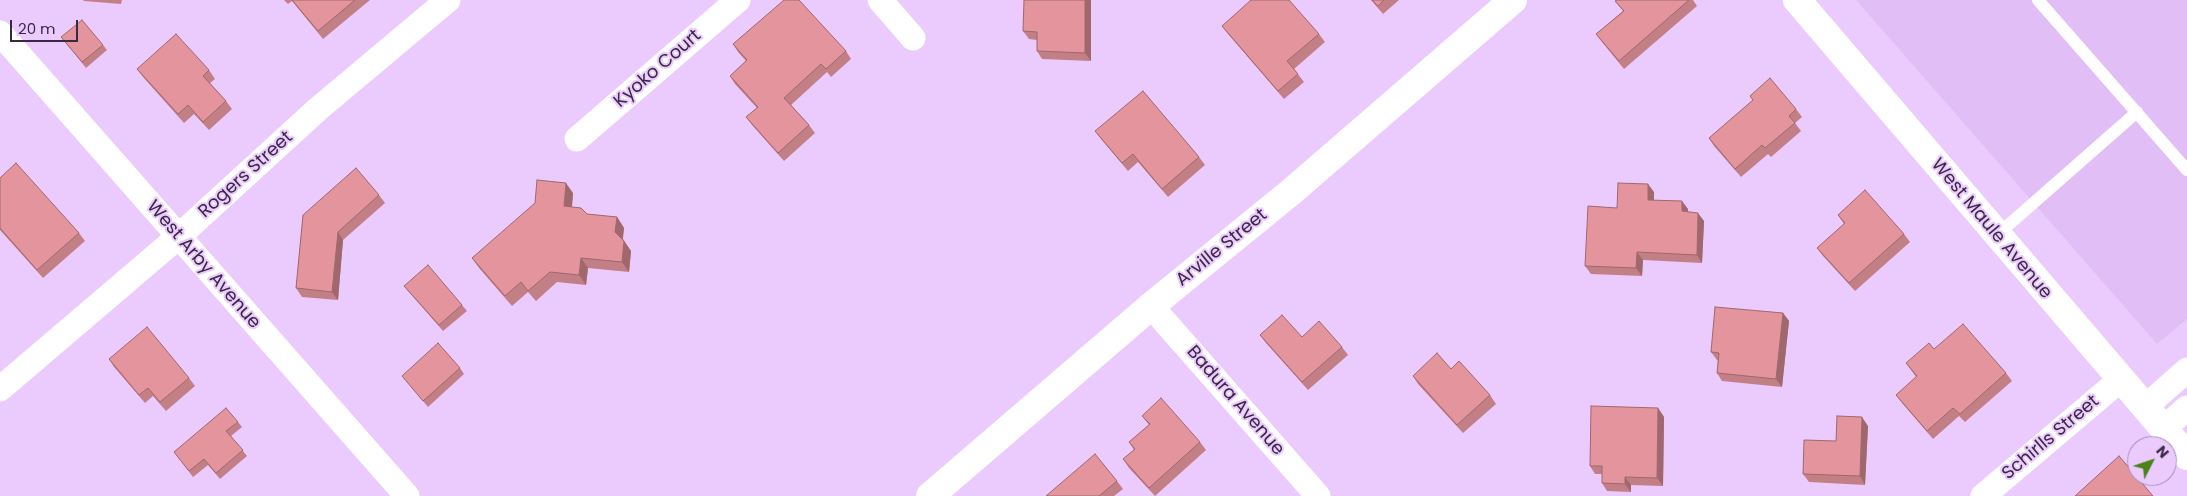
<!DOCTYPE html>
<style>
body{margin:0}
#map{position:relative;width:2187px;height:496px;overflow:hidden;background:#ebcbfe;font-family:Poppins,sans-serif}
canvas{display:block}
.north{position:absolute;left:2127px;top:436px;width:50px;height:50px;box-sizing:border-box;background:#ebcbfe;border:1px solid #a48ab3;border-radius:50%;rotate:49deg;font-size:14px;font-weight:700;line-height:20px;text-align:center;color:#392942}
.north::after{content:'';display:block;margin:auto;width:18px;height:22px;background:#4d8219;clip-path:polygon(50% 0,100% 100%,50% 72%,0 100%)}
.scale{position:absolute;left:10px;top:20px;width:68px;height:22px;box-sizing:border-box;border:2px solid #392942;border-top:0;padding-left:6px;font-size:15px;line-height:18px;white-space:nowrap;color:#392942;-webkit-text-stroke:4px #ebcbfe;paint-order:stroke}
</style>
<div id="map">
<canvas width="2187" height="496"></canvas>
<div class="north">N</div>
<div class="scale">20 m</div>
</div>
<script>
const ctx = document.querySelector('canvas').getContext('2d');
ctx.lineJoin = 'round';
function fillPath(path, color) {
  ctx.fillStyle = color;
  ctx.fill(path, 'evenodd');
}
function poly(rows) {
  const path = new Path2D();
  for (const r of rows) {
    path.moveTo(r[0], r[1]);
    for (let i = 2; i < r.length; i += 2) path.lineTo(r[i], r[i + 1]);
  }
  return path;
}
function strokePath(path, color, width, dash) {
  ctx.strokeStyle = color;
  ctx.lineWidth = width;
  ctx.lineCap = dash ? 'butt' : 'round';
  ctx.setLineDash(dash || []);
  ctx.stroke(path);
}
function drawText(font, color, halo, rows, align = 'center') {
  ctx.font = font + ' Poppins,sans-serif';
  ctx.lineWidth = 4;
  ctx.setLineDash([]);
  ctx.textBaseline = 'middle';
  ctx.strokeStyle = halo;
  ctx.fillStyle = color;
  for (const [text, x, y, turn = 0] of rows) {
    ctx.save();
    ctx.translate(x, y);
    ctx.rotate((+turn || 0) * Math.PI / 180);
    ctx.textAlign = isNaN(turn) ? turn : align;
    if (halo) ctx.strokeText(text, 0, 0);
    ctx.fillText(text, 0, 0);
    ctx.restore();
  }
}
const built = poly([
 [1856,0,2187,0,2187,319,2157,344]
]);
const lane = poly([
 [2038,0,2187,170],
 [1997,235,2137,112]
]);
const street = poly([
 [880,0,913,38],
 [0,33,407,496],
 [577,139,738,0],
 [1151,306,1318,496],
 [0,389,178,237,318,109,448,0],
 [2144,408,2187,370],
 [2163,429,2187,408],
 [1983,496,2120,380]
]);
const secondary = poly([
 [1797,0,2187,456],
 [930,496,1151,306,1291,192,1513,0]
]);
const wall = poly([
 [83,0,122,0,121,4,84,1],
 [284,0,370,0,323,39,292,1,288,4],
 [1091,0,1091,61,1042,59,1037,51,1037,40,1029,39,1023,31],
 [1371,0,1399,0,1383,14],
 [1617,0,1693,0,1697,6,1624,69,1602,42,1596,34,1623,11,1615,1],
 [1222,26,1319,34,1325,42,1294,69,1304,82,1284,99,1228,34],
 [61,37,103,45,107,50,86,68],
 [733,44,846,51,851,59,831,77,827,72,791,105,809,125,815,133,784,161,752,125,746,117,757,108,735,84,730,76,746,61,738,52],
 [137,69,209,70,215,79,210,83,226,101,232,109,209,130,194,114,184,123,143,77],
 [1750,96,1796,109,1802,117,1795,123,1801,131,1771,157,1768,154,1741,177,1714,146,1709,138,1753,100],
 [1095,131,1199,157,1205,165,1168,197,1138,162,1128,171,1101,139],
 [0,178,79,233,85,241,43,278,0,230],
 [1654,192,1654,200,1688,209,1688,212,1704,221,1702,263,1643,260,1642,276,1591,274,1585,266,1617,208],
 [573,193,572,207,587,214,617,217,624,228,623,239,631,251,629,272,588,268,586,285,557,282,536,301,528,292,512,306,479,268,472,258],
 [379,195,385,203,343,240,338,300,302,297,296,288,303,215],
 [1838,215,1904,234,1910,242,1855,291,1823,256,1817,248,1844,224],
 [404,286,462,305,467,311,443,331,408,291],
 [1783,313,1789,321,1782,387,1722,381,1717,373,1718,361,1717,360,1711,352],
 [1260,335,1302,337,1342,347,1348,355,1308,390,1266,343],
 [1934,349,2006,373,2012,381,1965,422,1959,416,1933,439,1902,403,1896,395,1916,377,1906,363],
 [109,359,189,378,195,386,166,411,153,396,145,403,114,367],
 [460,368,464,374,428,407,402,376],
 [1451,369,1490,395,1496,404,1463,433,1418,384,1413,376],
 [1658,408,1664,417,1663,486,1631,485,1631,492,1607,491,1602,483,1602,474,1595,474,1590,466],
 [1142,416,1200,442,1206,450,1155,496,1129,468,1123,459,1134,450,1129,442,1149,425],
 [238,422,242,427,231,436,247,456,220,479,208,465,193,477,174,452],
 [1868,426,1865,485,1809,482,1803,474,1836,441],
 [1117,481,1123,489,1114,496,1046,496]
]);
const shadedWall = poly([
 [1085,0,1091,0,1091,61,1085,53],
 [566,183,573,193,571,216,564,206],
 [1648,184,1654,192,1654,208,1648,200],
 [1682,201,1688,209,1687,220,1682,211],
 [1698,213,1704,221,1702,263,1697,255],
 [617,217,624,228,622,242,615,232],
 [338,232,343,240,338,300,332,292],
 [624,241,631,251,629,272,622,262],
 [1637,252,1643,260,1642,276,1636,268],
 [581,258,588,268,586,285,579,275],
 [1783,313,1789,321,1782,387,1776,379],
 [1658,408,1664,417,1663,486,1657,478],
 [1862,417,1868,426,1865,485,1860,476],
 [1625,477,1631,485,1631,492,1625,484]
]);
const building = poly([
 [292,0,355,0,318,31,292,0],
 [784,0,799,0,846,51,826,69,821,64,784,98,809,125,778,153,746,117,758,107,730,76,747,60,733,44,784,0],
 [1024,0,1085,0,1085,53,1037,51,1037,32,1023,31,1024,0],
 [1251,0,1289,0,1319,34,1287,61,1298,74,1278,91,1222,26,1251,0],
 [1372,0,1384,0,1378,6,1372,0],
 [1617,0,1689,0,1619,61,1596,34,1624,11,1615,1,1617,0],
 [82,20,103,45,82,62,61,37,82,20],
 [176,34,209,70,203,76,226,101,203,122,188,105,178,114,137,69,176,34],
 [1770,78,1796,109,1789,116,1795,123,1765,148,1762,145,1735,169,1709,138,1753,100,1750,96,1770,78],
 [1143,91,1199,157,1162,189,1133,154,1122,163,1095,131,1143,91],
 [16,163,79,233,37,270,0,228,0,178,16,163],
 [356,168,379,195,338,232,332,292,296,288,303,215,356,168],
 [537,180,566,183,564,206,581,208,587,214,617,217,615,232,624,241,622,262,581,258,579,275,550,272,528,291,521,282,505,296,472,258,535,203,537,180],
 [1618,183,1648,184,1648,200,1682,201,1682,211,1698,213,1697,255,1637,252,1636,268,1585,266,1588,206,1617,208,1618,183],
 [1865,190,1904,234,1849,283,1817,248,1845,223,1838,215,1865,190],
 [428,265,462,305,439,325,404,286,428,265],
 [1715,307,1783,313,1776,379,1717,373,1719,353,1711,352,1715,307],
 [1282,315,1302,337,1319,321,1342,347,1302,382,1260,335,1282,315],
 [1963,324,2006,373,1960,414,1953,408,1927,431,1896,395,1917,376,1906,363,1929,343,1934,349,1963,324],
 [147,327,189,378,160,402,148,388,139,395,109,359,147,327],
 [438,343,460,368,423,401,402,376,438,343],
 [1437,353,1451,369,1459,361,1490,395,1457,425,1413,376,1437,353],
 [1161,398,1200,442,1149,488,1123,459,1135,449,1129,442,1150,424,1142,416,1161,398],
 [1591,406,1658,408,1657,478,1625,477,1625,484,1602,483,1602,466,1590,466,1591,406],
 [226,408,238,422,226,431,243,450,216,473,204,459,189,471,174,452,226,408],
 [1837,416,1862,417,1860,476,1803,474,1804,440,1836,441,1837,416],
 [1095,454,1117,481,1099,496,1046,496,1095,454],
 [2119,456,2153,496,2075,496,2119,456]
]);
const streetNames = [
 ["Kyoko Court",658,69,-41],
 ["Rogers Street",246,175,-42],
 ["West Maule Avenue",1991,229,50],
 ["Arville Street",1222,248,-39],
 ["West Arby Avenue",203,265,49],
 ["Badura Avenue",1235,401,49],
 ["Schirlls Street",2051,438,-40]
];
fillPath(built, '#e2bef6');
strokePath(lane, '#fff', 12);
strokePath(street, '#fff', 25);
strokePath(secondary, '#fff', 28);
fillPath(wall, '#c37f86');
fillPath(shadedWall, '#9f686d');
fillPath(building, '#e3949c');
strokePath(building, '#9f686d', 1);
drawText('18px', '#392942', '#ebcbfe', streetNames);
</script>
